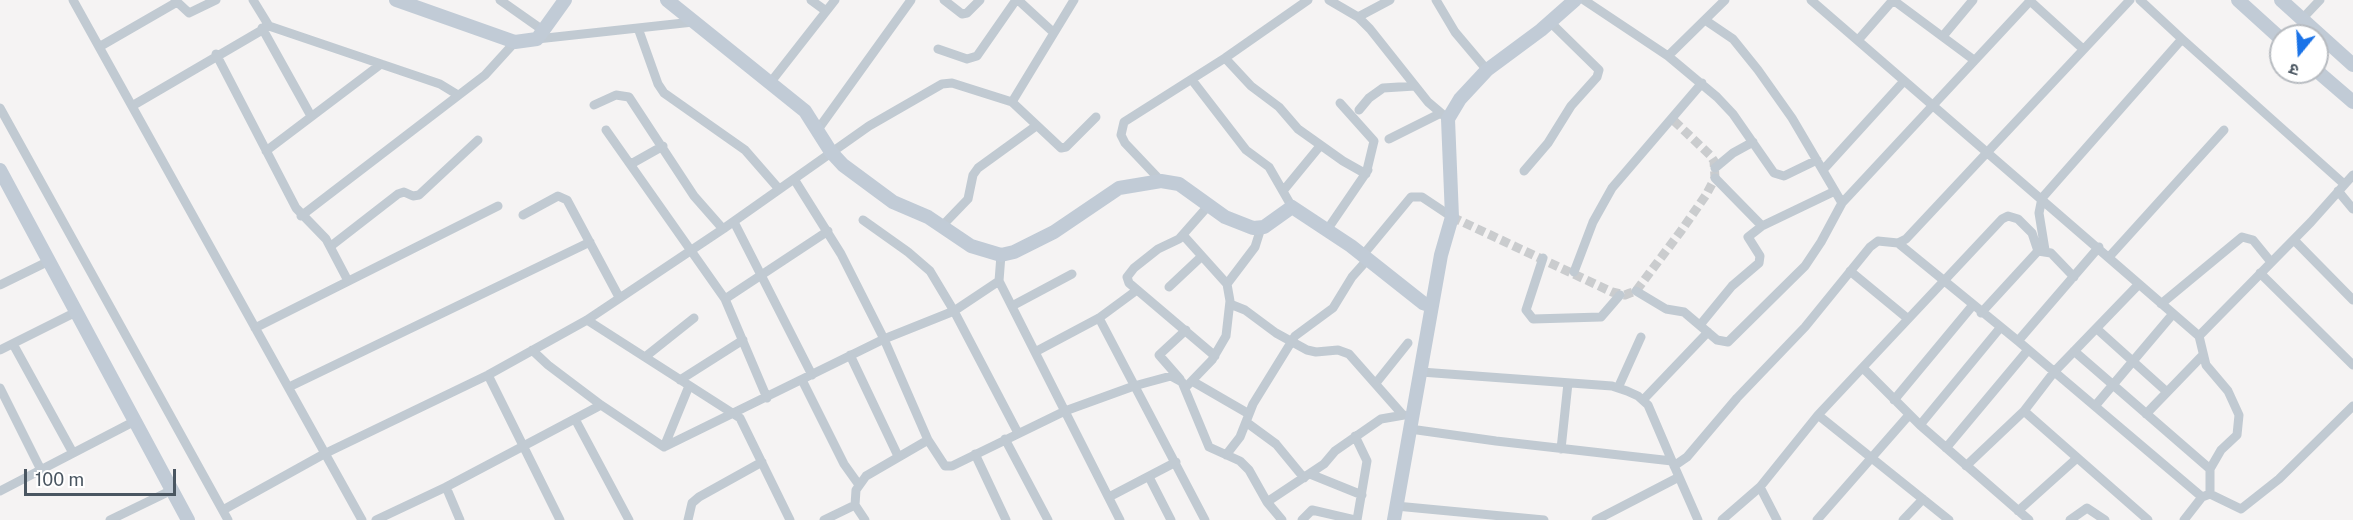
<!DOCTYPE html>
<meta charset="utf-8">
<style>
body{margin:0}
#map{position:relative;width:2353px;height:520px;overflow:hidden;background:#f5f3f3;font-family:"Public Sans","Noto Sans Devanagari",sans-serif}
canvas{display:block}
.north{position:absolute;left:2269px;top:24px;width:60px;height:60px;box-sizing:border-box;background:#fff;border:2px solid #b7bbc0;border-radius:50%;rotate:198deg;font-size:16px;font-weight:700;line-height:24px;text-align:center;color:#4a5661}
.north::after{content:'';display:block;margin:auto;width:21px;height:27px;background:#1a73e8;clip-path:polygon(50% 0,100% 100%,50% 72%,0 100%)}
.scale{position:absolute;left:24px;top:469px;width:152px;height:27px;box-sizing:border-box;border:3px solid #4a5661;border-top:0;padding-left:8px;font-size:18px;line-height:21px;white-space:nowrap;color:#4a5661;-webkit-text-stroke:4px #fff;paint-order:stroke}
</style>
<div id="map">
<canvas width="2353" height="520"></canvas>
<div class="north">उ</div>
<div class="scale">100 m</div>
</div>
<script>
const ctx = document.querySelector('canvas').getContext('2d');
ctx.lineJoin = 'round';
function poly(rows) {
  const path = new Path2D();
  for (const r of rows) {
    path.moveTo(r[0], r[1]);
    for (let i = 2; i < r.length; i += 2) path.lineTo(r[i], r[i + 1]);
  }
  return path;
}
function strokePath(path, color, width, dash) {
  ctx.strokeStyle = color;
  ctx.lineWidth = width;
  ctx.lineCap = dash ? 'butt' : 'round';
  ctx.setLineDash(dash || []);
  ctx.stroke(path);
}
const streetTunnel = poly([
 [1452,217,1612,292,1625,295,1630,293,1636,291,1681,231,1706,195,1715,178,1714,161,1710,155,1671,118]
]);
const street = poly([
 [73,0,362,520],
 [175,0,189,13,216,0],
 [253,0,269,26],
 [500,0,544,31],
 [811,0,826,11],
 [944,0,962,14,967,13,980,0],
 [1018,0,1053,32],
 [1329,0,1358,17,1370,29,1428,102,1448,119],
 [1436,0,1455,32,1487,70],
 [1584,0,1668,56,1717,97,1733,114,1774,173,1784,176,1817,160],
 [1811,0,2199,336,2311,222,2353,175],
 [1893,0,1974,60],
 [2029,0,2083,49],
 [1358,17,1390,0],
 [2302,19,2320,0],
 [1705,20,1733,39,1758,70,1792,118,1842,203],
 [262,28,311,116],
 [638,28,658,84,664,93,745,150,779,189],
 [1943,36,1973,0],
 [537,39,693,22],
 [1859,39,1893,0],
 [2182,39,2344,184],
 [99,47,177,2],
 [938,49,967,59,977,56,1016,0],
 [216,54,296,208,326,239,347,279],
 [1668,56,1725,0],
 [1225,58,1251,86,1279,107,1298,129,1343,161,1366,174,1374,141,1340,103],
 [1192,80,1246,150,1269,167,1292,207],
 [770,83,835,0],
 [1012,102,1061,148,1066,147,1096,117],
 [594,105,616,95,629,97,694,196,723,229],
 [132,106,269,26,440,84,458,95],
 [0,108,228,520],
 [1359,110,1369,98,1383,88,1415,86],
 [819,128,911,0],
 [606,130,725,299,767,398],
 [1389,139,1439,114],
 [266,151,381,64],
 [631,164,663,146],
 [1715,168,1733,153,1753,142],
 [1823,170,1904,81],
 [1524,171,1548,143,1571,106,1597,77,1599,70,1550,22],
 [1715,178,1762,226,1835,191],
 [794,179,841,254,884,339,928,440],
 [1161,181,1125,143,1121,135,1124,122,1225,58,1308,0],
 [1283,191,1320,146],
 [2338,191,2353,209],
 [1209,205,1179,239,1158,249,1134,268,1127,277,1129,283,1215,356],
 [523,215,558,196,567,200,619,297],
 [301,216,485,75,515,42],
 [863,220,908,252,930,271,954,311,1018,433],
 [734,222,812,375],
 [942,226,968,199,973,175,978,168,1036,126],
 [1327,230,1368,170],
 [1183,235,1227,284,1230,301,1226,336,1212,360,1185,388],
 [2294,240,2353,300],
 [1898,243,2018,341,2202,497],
 [331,246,398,194,404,192,413,196,419,195,478,140],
 [2045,250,2039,213,2042,198,2182,39,2140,0],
 [1363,255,1411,197,1422,197,1452,217],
 [2109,257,2224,130],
 [1543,258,1526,310,1533,319,1601,317,1620,295],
 [1850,271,1907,318],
 [1574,272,1593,222,1612,188,1702,83],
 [2260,273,2353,365],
 [999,281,1120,520],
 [1227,284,1255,247,1261,228],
 [0,285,49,261],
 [1169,287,1202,256],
 [1636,291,1666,309,1684,312,1717,340,1728,342,1805,266,1821,242,1842,203,2031,0],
 [725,299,828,231],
 [1230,304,1245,310,1276,333,1307,350,1316,352,1338,350,1349,354,1402,414],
 [2161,304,2242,237,2253,240,2271,262],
 [1012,306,1072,274],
 [1981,313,2038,251,2051,253,2074,277],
 [1099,318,1205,520],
 [587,320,740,418,790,520],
 [1700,325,1732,286,1759,263,1760,256,1748,237,1762,226],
 [255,328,498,206],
 [2097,329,2167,392],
 [2199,336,2206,365,2228,391,2239,415,2237,435,2221,450,2210,469,2210,494],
 [2018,341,2099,247],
 [13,344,73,453],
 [0,350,76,312],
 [532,350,548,365,601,405,664,447,884,339,954,311,999,281,1001,255],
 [2074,351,2210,469],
 [1035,352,1099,318,1137,290],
 [850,355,898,456],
 [645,357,694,318],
 [1863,368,1920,425,2029,520],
 [1421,372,1612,386,1627,391,1638,396,1648,405,1672,461],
 [488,375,560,520],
 [1180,379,1159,355,1186,330],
 [680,380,743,340],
 [802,380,844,464,859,485],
 [1192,381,1249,414],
 [1376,383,1408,343],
 [289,387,590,242],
 [0,388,41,470],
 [1618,388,1641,337],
 [1643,400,1708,332],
 [1894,400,1973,305],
 [2095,406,2172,315],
 [2024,411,2148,520],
 [2146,414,2202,356],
 [1818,415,1949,520],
 [575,419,629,520],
 [1246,422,1276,444,1304,478],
 [1920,425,2000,328],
 [1410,429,1496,441,1672,461,1698,520],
 [1355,436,1367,461,1357,520],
 [1005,439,1048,520],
 [664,447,689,386],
 [1946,448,2028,350],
 [1561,449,1568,383],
 [975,454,1006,520],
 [1226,455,1240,437,1253,404,1295,336,1333,308,1352,277,1368,259],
 [1674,466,1687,457,1737,398,1805,327,1870,247,1878,241,1898,243,1906,239,2130,0],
 [1966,466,2024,411,2054,372,2139,284],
 [1310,474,1362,495],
 [1149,477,1171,520],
 [446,487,460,520],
 [1760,487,1777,520],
 [0,491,135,421],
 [1109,497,1176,462],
 [1267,502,1324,464,1335,451,1381,419,1404,415],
 [855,505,865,520],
 [1396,506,1544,520],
 [223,510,324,454,488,375,587,320,723,229,869,126,942,84,952,83,1012,102,1074,0],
 [2018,511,2076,459],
 [110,520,172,490],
 [376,520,446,487,601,405],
 [688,520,692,503,699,497,762,462],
 [824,520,855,505,856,490,866,476,928,440,945,466,952,466,1065,411,1134,386,1171,376,1182,382,1209,447,1240,461,1249,470,1267,502,1282,520],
 [1302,520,1312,510,1355,520],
 [1596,520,1679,477],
 [1722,520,1760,487,1818,415,2002,219,2008,216,2018,219,2032,233,2038,251],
 [1817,520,1909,415],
 [1903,520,1923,499],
 [2070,520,2087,508,2105,520],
 [2184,520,2202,497,2210,494,2241,509,2279,479,2353,406]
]);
const secondary = poly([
 [396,0,515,42,537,39,565,0],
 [667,0,805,111,831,152,843,165,893,202,928,217,971,246,1001,255,1014,252,1054,232,1119,188,1161,181,1179,184,1225,217,1253,228,1264,227,1292,207,1351,246,1423,303,1432,306],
 [2238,0,2281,39],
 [2281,0,2353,65],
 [2317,71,2353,102],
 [0,170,188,520],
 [1394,520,1441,255,1452,217,1448,119,1460,99,1487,70,1541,30,1575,0]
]);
strokePath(streetTunnel, '#caccce', 9, [9, 4.5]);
strokePath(street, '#c1cad2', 9);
strokePath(secondary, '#c1cbd6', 14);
</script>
